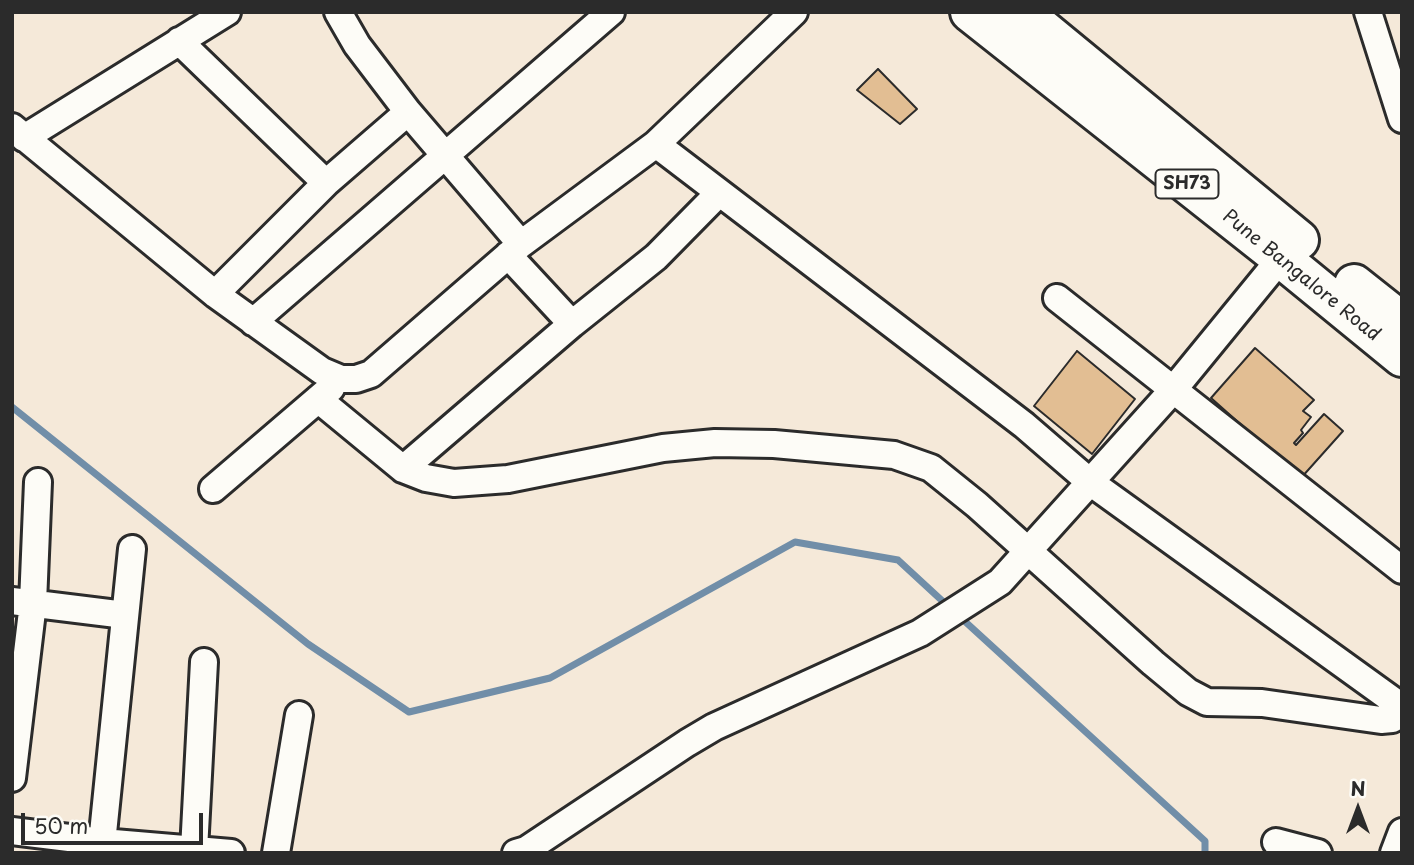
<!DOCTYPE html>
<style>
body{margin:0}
#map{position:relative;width:1414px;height:865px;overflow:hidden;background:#f5e9d9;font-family:"Playpen Sans",sans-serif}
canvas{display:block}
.frame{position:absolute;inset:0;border:14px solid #2b2b2b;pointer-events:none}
.north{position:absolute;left:1323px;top:774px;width:70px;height:70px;-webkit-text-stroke:5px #fdfcf7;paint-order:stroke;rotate:0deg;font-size:19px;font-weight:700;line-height:28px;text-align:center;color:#2b2b2b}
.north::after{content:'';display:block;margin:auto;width:24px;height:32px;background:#2b2b2b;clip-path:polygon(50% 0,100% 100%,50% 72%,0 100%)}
.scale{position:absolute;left:21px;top:813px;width:182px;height:32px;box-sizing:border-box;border:4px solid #2b2b2b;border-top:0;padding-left:9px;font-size:21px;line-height:24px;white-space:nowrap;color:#2b2b2b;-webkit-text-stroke:5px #fdfcf7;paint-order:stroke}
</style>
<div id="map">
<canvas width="1414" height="865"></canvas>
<div class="frame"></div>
<div class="north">N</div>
<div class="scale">50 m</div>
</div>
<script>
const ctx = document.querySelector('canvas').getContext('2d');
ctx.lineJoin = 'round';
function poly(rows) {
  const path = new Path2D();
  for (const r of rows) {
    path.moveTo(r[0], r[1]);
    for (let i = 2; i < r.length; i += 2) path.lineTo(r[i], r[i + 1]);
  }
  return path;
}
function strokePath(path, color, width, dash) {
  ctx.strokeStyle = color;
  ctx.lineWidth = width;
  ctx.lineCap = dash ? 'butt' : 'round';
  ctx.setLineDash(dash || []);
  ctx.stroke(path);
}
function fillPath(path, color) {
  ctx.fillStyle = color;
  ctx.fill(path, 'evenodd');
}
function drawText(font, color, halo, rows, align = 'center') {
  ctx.font = font + ' "Playpen Sans",sans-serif';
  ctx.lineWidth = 7;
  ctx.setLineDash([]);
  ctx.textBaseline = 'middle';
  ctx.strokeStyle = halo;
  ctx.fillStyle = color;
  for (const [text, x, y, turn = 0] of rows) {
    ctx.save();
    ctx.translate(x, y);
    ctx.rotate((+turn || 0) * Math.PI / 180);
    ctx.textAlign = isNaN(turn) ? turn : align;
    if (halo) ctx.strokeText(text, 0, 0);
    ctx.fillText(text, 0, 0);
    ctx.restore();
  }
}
const stream = poly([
 [12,407,308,644,409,712,550,678,795,542,898,560,950,608],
 [959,616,1205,841,1205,853]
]);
const building = poly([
 [878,69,917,109,900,124,857,90,878,69],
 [1255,348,1314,400,1303,411,1311,417,1301,430,1303,433,1294,443,1296,445,1324,414,1343,431,1301,478,1211,398,1255,348],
 [1077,351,1135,399,1092,454,1034,406,1077,351]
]);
const minor = poly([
 [338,12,357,45,408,112,521,244],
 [1368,12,1402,119],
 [179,41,326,183],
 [12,127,215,294,322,371,341,379,356,379,371,374,521,244,656,144,794,12],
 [24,138,227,12],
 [656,144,1024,425,1090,482,1402,707],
 [508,255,572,324],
 [215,294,326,183,408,112],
 [1057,298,1402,570],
 [253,322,611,12],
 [318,399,403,469,426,478,454,483,508,479,663,448,715,443,774,444,894,455,931,468,977,505,1153,663,1188,692,1207,702,1262,703,1381,720,1392,719,1402,713],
 [403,469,572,324,656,257,719,193],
 [213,489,331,388],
 [12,601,125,615],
 [12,778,33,603,38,482],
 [12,831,102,842,231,853],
 [1276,842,1318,853],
 [194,850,204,662],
 [101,853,132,549],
 [276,853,299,715],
 [516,853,526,850,687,743,714,727,920,633,1000,582,1173,390,1281,258],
 [1394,853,1402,832]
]);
const primary = poly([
 [970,12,1281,258,1402,357],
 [1022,12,1299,240],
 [1354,284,1402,322]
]);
const shields = [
 [1187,184,63]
];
const shieldNames = [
 ["SH73",1187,184]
];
const streetNames = [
 ["Pune Bangalore Road",1301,276,39]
];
strokePath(stream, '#718ea8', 7);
fillPath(building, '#e2be93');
strokePath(building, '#2b2b2b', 2);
strokePath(minor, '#2b2b2b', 32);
strokePath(primary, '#2b2b2b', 44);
strokePath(minor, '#fdfcf7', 26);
strokePath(primary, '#fdfcf7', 38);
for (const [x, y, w] of shields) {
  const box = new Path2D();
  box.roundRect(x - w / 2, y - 14.5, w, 29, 5);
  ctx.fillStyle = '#fdfcf7';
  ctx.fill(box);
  strokePath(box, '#2b2b2b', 2);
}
drawText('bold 18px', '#2b2b2b', null, shieldNames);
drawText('19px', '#2b2b2b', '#fdfcf7', streetNames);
</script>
